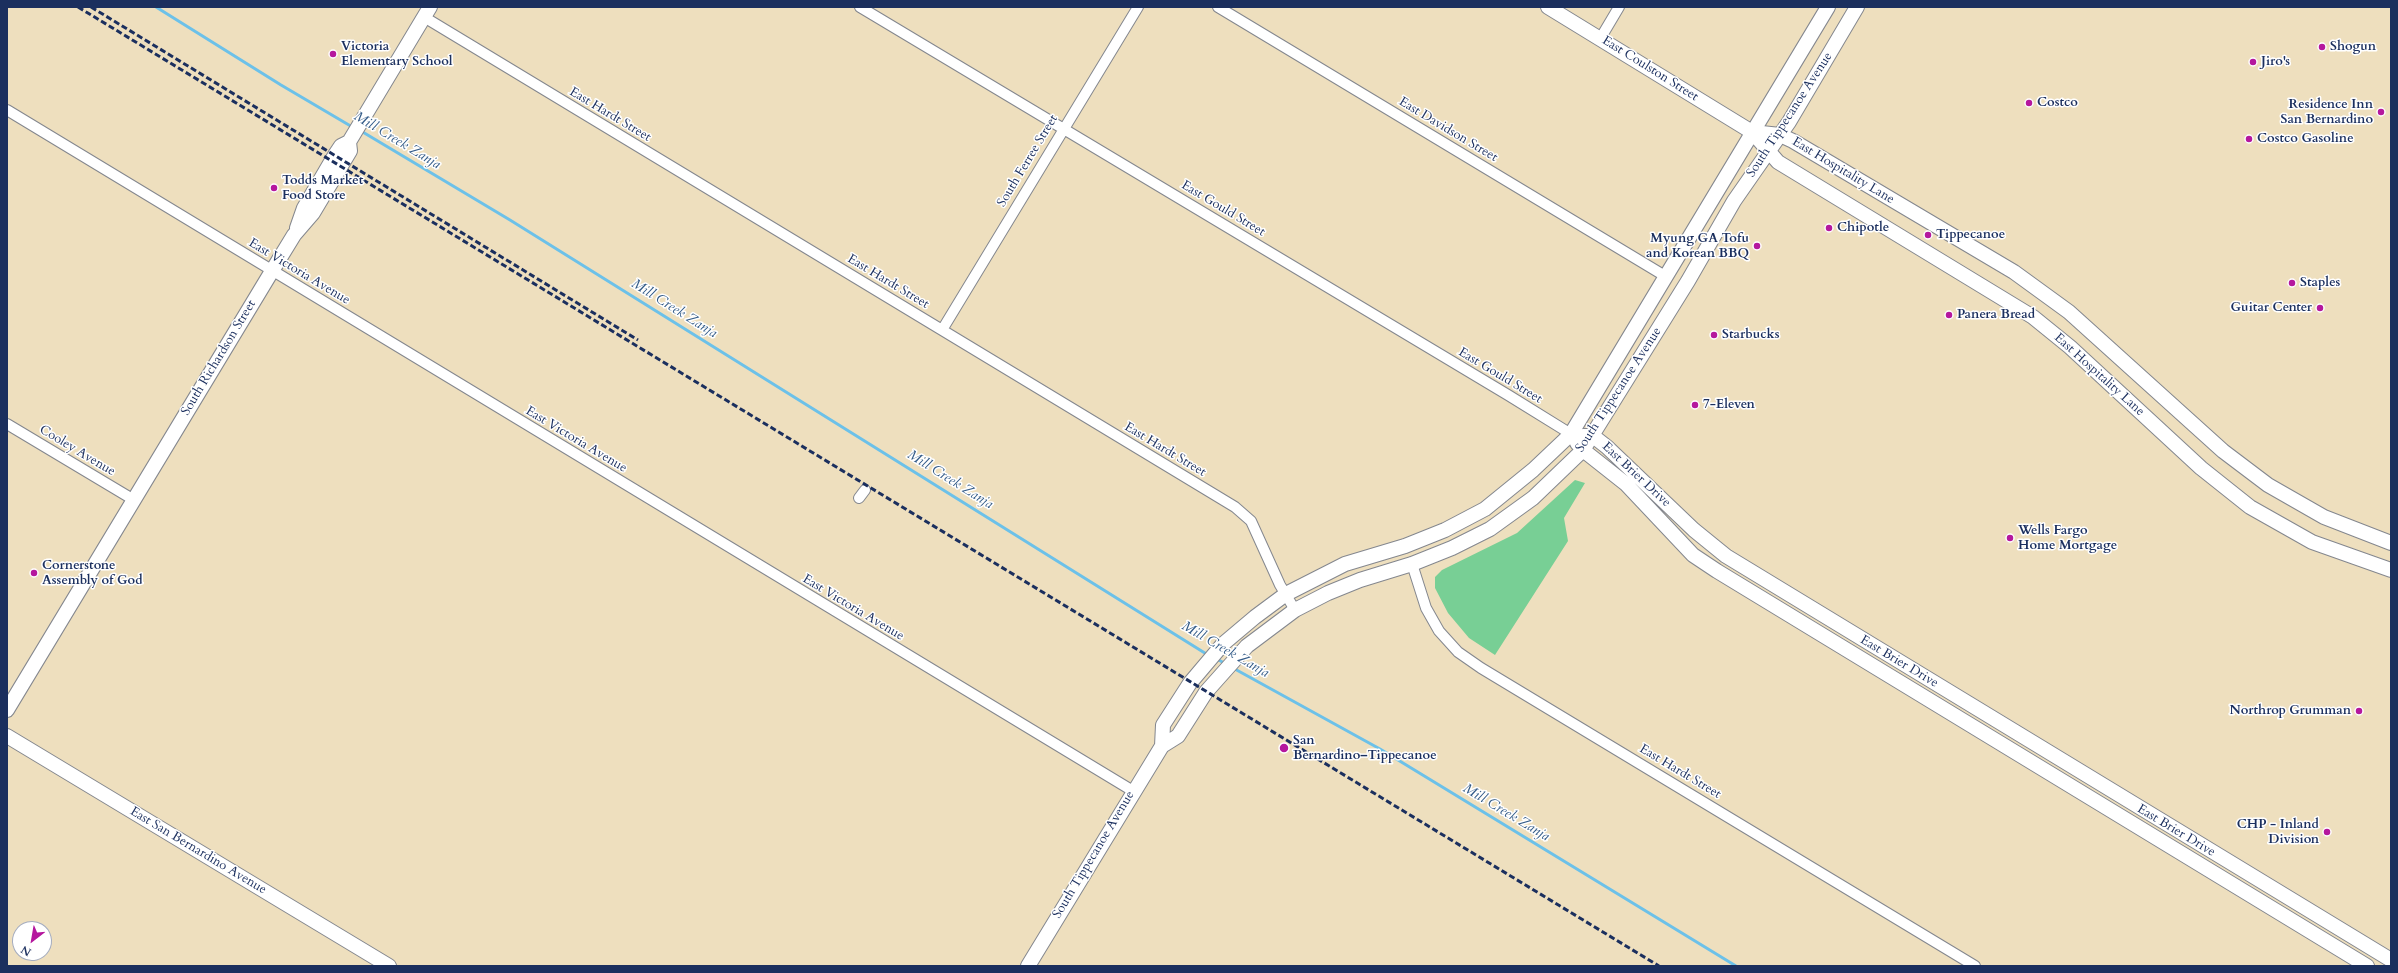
<!DOCTYPE html>
<meta charset="utf-8">
<style>
body{margin:0}
#map{position:relative;width:2398px;height:973px;overflow:hidden;background:#eedfbe;font-family:Cardo,serif}
canvas{display:block}
.frame{position:absolute;inset:0;border:8px solid #1b2f5e;pointer-events:none}
.north{position:absolute;left:12px;top:921px;width:40px;height:40px;box-sizing:border-box;background:#fff;border:1px solid #a4acbf;border-radius:50%;rotate:211deg;font-size:11px;font-weight:700;line-height:16px;text-align:center;color:#1b2f5e}
.north::after{content:'';display:block;margin:auto;width:14px;height:18px;background:#b5179e;clip-path:polygon(50% 0,100% 100%,50% 72%,0 100%)}
</style>
<div id="map">
<canvas width="2398" height="973"></canvas>
<div class="frame"></div>
<div class="north">N</div>
</div>
<script>
const ctx = document.querySelector('canvas').getContext('2d');
ctx.lineJoin = 'round';
function fillPath(path, color) {
  ctx.fillStyle = color;
  ctx.fill(path, 'evenodd');
}
function poly(rows) {
  const path = new Path2D();
  for (const r of rows) {
    path.moveTo(r[0], r[1]);
    for (let i = 2; i < r.length; i += 2) path.lineTo(r[i], r[i + 1]);
  }
  return path;
}
function strokePath(path, color, width, dash) {
  ctx.strokeStyle = color;
  ctx.lineWidth = width;
  ctx.lineCap = dash ? 'butt' : 'round';
  ctx.setLineDash(dash || []);
  ctx.stroke(path);
}
function drawText(font, color, halo, rows, align = 'center') {
  ctx.font = font + ' Cardo,serif';
  ctx.lineWidth = 3;
  ctx.setLineDash([]);
  ctx.textBaseline = 'middle';
  ctx.strokeStyle = halo;
  ctx.fillStyle = color;
  for (const [text, x, y, turn = 0] of rows) {
    ctx.save();
    ctx.translate(x, y);
    ctx.rotate((+turn || 0) * Math.PI / 180);
    ctx.textAlign = isNaN(turn) ? turn : align;
    if (halo) ctx.strokeText(text, 0, 0);
    ctx.fillText(text, 0, 0);
    ctx.restore();
  }
}
const green = poly([
 [1575,480,1585,483,1564,518,1568,541,1495,655,1469,638,1448,613,1435,588,1435,577,1442,570,1517,533]
]);
const stream = poly([
 [156,7,281,85,354,128],
 [361,131,510,220,1208,655],
 [1215,658,1226,664],
 [1233,668,1380,749,1736,966]
]);
const street = poly([
 [860,7,1508,395,1571,434],
 [1218,7,1665,276],
 [424,17,1235,507,1251,521,1280,585,1295,610],
 [1600,39,1619,7],
 [7,110,1133,791],
 [942,330,1138,7],
 [7,424,134,500],
 [859,498,865,490],
 [1412,564,1426,608,1439,631,1458,652,1481,668,1975,966]
]);
const secondary = poly([
 [1548,7,1752,132,1778,162,2033,317,2070,347,2201,468,2250,507,2312,542,2391,570],
 [1752,132,1780,135,1793,141,2014,272,2069,312,2223,451,2268,485,2324,517,2391,543],
 [297,228,304,208,335,155,341,146,349,142],
 [1583,436,1593,436,1607,447,1694,530,1726,556,2391,960],
 [1577,443,1583,450,1626,484,1693,555,1717,571,2367,966],
 [7,710,272,271,294,235,313,213,350,151,349,142,430,7],
 [7,736,389,966],
 [1162,746,1163,725,1190,683,1223,644,1255,617,1286,594,1345,564,1405,546,1445,530,1485,509,1533,470,1571,434,1828,7],
 [1028,966,1162,746,1178,736,1206,692,1247,646,1295,610,1328,593,1360,580,1412,564,1452,548,1490,529,1533,498,1583,450,1688,281,1734,201,1789,122,1857,7]
]);
const rail = poly([
 [78,7,1659,966],
 [91,7,638,340]
]);
const markers = [
 [2322,47,4,"#b5179e"],
 [333,54,4,"#b5179e"],
 [2253,62,4,"#b5179e"],
 [2029,103,4,"#b5179e"],
 [2381,112,4,"#b5179e"],
 [2249,139,4,"#b5179e"],
 [274,188,4,"#b5179e"],
 [1829,228,4,"#b5179e"],
 [1928,235,4,"#b5179e"],
 [1757,246,4,"#b5179e"],
 [2292,283,4,"#b5179e"],
 [2320,308,4,"#b5179e"],
 [1949,315,4,"#b5179e"],
 [1714,335,4,"#b5179e"],
 [1695,405,4,"#b5179e"],
 [2010,538,4,"#b5179e"],
 [34,573,4,"#b5179e"],
 [2359,711,4,"#b5179e"],
 [1284,748,5,"#b5179e"],
 [2327,832,4,"#b5179e"]
];
const poiNames = [
 ["Victoria",341,47],
 ["Elementary School",341,62],
 ["Shogun",2330,47],
 ["Jiro's",2261,62],
 ["Costco",2037,103],
 ["Residence Inn",2373,105,"right"],
 ["San Bernardino",2373,120,"right"],
 ["Costco Gasoline",2257,139],
 ["Todds Market",282,181],
 ["Food Store",282,196],
 ["Chipotle",1837,228],
 ["Tippecanoe",1936,235],
 ["Myung GA Tofu",1749,239,"right"],
 ["and Korean BBQ",1749,254,"right"],
 ["Staples",2300,283],
 ["Guitar Center",2312,308,"right"],
 ["Panera Bread",1957,315],
 ["Starbucks",1722,335],
 ["7-Eleven",1703,405],
 ["Wells Fargo",2018,531],
 ["Home Mortgage",2018,546],
 ["Cornerstone",42,566],
 ["Assembly of God",42,581],
 ["Northrop Grumman",2351,711,"right"],
 ["San",1293,741],
 ["Bernardino–Tippecanoe",1293,756],
 ["CHP - Inland",2319,825,"right"],
 ["Division",2319,840,"right"]
];
const streetNames = [
 ["East Coulston Street",1650,69,32],
 ["East Hardt Street",610,115,31],
 ["South Tippecanoe Avenue",1790,115,-57],
 ["East Davidson Street",1448,130,31],
 ["South Ferree Street",1028,161,-59],
 ["East Hospitality Lane",1843,171,31],
 ["East Gould Street",1223,209,31],
 ["East Victoria Avenue",299,272,31],
 ["East Hardt Street",888,282,31],
 ["South Richardson Street",219,358,-59],
 ["East Hospitality Lane",2099,375,42],
 ["East Gould Street",1500,376,31],
 ["South Tippecanoe Avenue",1619,390,-57],
 ["East Victoria Avenue",576,440,31],
 ["East Hardt Street",1165,450,31],
 ["Cooley Avenue",77,451,31],
 ["East Brier Drive",1636,475,43],
 ["East Victoria Avenue",853,608,31],
 ["East Brier Drive",1899,662,31],
 ["East Hardt Street",1680,772,31],
 ["East Brier Drive",2176,831,31],
 ["East San Bernardino Avenue",198,851,31],
 ["South Tippecanoe Avenue",1094,855,-59]
];
const waterNames = [
 ["Mill Creek Zanja",397,141,31],
 ["Mill Creek Zanja",674,309,32],
 ["Mill Creek Zanja",950,480,32],
 ["Mill Creek Zanja",1225,650,30],
 ["Mill Creek Zanja",1506,813,31]
];
fillPath(green, '#78cf95');
strokePath(stream, '#6cc1e9', 3);
strokePath(street, '#84878e', 12);
strokePath(secondary, '#84878e', 16);
strokePath(street, '#fff', 10);
strokePath(secondary, '#fff', 14);
strokePath(rail, '#1b2f5e', 3, [6, 3]);
for (const [x, y, r, color] of markers) {
  const dot = new Path2D();
  dot.arc(x, y, r, 0, 2 * Math.PI);
  ctx.fillStyle = color;
  ctx.fill(dot);
  strokePath(dot, '#fff', 1.5);
}
drawText('bold 13px', '#1b2f5e', '#fff', poiNames, 'left');
drawText('13px', '#1b2f5e', '#fff', streetNames);
drawText('italic 14px', '#335b88', '#fff', waterNames);
</script>
